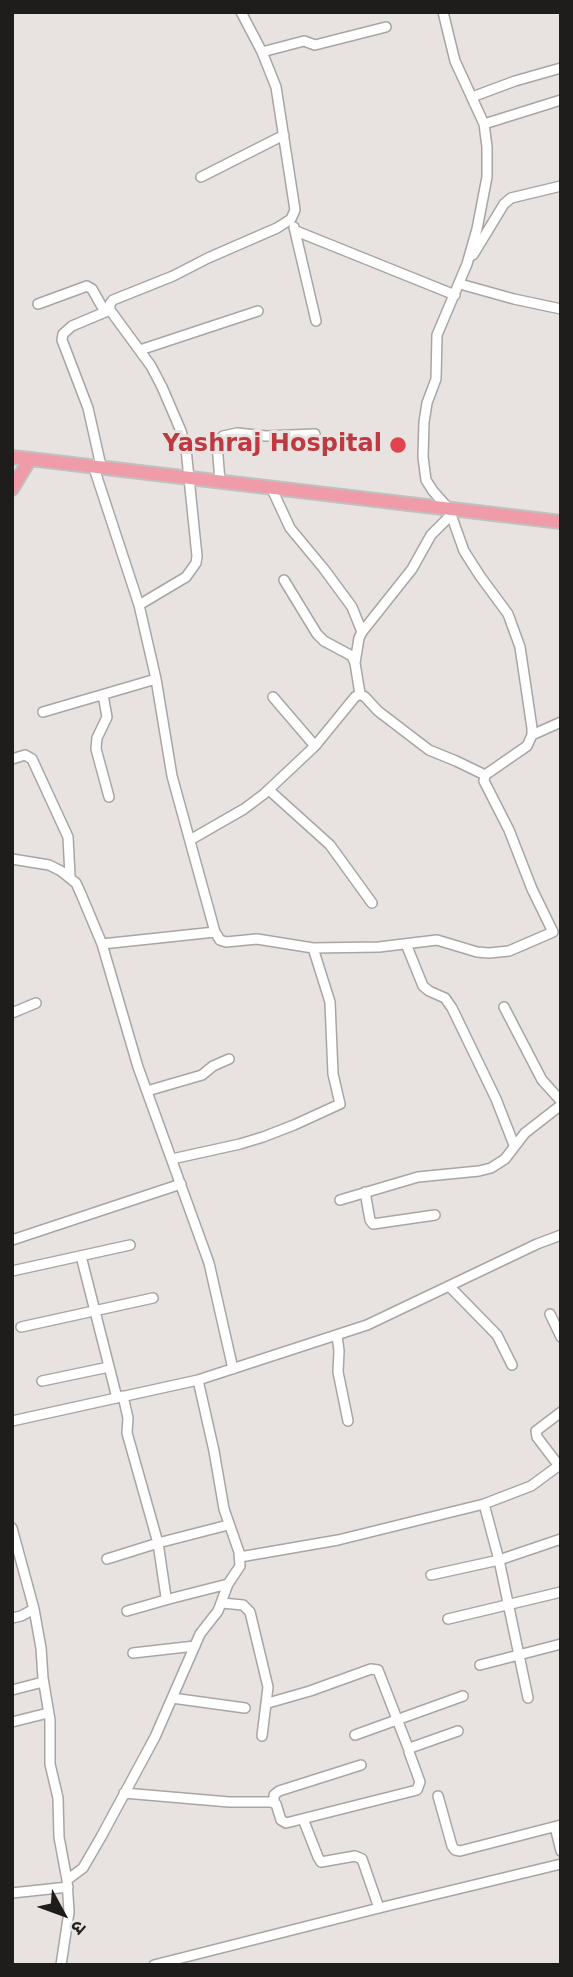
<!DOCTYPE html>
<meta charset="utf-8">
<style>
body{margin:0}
#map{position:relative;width:573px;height:1977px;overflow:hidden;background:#e8e3e1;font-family:"DejaVu Sans","Noto Sans Devanagari",sans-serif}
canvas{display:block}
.frame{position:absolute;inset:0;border:14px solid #1f1d1c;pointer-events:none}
.north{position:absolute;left:28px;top:1879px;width:70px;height:70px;-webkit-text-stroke:5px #e8e3e1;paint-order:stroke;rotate:131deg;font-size:19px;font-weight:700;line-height:28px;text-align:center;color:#1f1d1c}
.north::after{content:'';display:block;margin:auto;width:24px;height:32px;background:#1f1d1c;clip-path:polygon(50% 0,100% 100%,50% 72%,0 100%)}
</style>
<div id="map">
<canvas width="573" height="1977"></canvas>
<div class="frame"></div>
<div class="north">उ</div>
</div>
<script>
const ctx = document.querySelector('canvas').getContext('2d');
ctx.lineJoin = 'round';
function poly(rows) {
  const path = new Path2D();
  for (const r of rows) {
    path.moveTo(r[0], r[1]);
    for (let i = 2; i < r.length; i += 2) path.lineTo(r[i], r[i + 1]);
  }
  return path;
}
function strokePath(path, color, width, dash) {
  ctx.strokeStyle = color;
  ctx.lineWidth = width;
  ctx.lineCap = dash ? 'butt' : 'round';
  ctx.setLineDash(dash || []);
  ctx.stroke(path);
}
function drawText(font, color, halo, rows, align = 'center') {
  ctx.font = font + ' "DejaVu Sans",sans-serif';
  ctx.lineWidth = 6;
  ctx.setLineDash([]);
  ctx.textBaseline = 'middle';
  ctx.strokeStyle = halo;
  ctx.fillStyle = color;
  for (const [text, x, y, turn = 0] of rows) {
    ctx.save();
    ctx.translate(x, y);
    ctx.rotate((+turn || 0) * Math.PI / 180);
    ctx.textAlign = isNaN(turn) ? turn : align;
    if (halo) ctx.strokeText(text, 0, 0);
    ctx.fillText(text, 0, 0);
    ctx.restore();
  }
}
const minor = poly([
 [262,52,304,41,315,45,386,27],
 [472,97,515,81,561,68],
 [484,124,561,100],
 [201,177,284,135],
 [294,227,316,321],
 [296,231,455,295],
 [473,255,504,204,511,198,561,186],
 [460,284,514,299,561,309],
 [38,304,87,286,92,289,105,312],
 [140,350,258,311],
 [93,465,139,605,156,679,172,776,215,932,102,944],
 [101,466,88,408,62,340,63,334,72,326,110,310],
 [220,481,217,444,218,441,223,436,237,433,266,436,315,434],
 [271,487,290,528,324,569,352,607,362,632],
 [284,580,317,634,324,641,352,656,355,663,360,694],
 [139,605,186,577,196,563,197,556,186,449,181,431,162,387,151,366,110,310,110,304,113,300,173,276,208,258,277,228,291,219,295,210,276,87,262,52,241,12],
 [355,663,359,638,362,632,412,569,431,535,451,515],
 [103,695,107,717,97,738,96,749,109,797],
 [273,697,315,746],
 [43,712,156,679],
 [532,735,561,722],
 [12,759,25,755,32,759,68,837,70,876],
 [269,790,330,845,372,903],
 [190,840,244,809,264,794,315,746,355,697,360,694,365,697,378,711,429,750,456,761,485,775],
 [12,859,49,865,61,871,76,883,81,894,102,944,138,1067,209,1263,233,1369],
 [215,932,220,940,226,942,257,939,313,948,379,947,437,940,477,952,489,953,509,951,553,932,532,889,509,830,484,781,485,775,488,773,527,746,532,735,532,728,520,647,508,614,480,576,464,551,449,509,433,491,426,480,423,457,424,422,427,403,436,379,437,335,467,264,477,229,487,177,487,147,484,124,455,61,443,12],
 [406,944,423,986,429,991,445,998,452,1008,496,1099,514,1145],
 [504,1007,542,1080,561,1101],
 [12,1013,36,1003],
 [147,1091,202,1075,213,1066,229,1059],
 [172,1159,240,1144,263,1137,294,1125,340,1104,333,1074,330,1002,313,948],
 [365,1192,370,1220,373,1224,435,1215],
 [340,1200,418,1177,479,1171,491,1168,505,1159,525,1133,561,1105],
 [12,1240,181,1184],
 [81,1256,117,1398],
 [12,1271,130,1245],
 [449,1286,497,1335,512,1365],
 [550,1314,561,1337],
 [21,1327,153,1298],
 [337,1335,339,1351,338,1372,348,1421],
 [42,1381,109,1367],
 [123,1396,128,1418,127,1433,158,1543,166,1597,169,1599,228,1584],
 [12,1421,198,1380,367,1325,537,1244,561,1235],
 [559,1466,537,1437,536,1431,561,1412],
 [484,1504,499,1560,528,1698],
 [12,1528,34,1609,41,1648,43,1678,50,1720,50,1764,58,1798,59,1837,67,1880,69,1912,61,1965],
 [240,1557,338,1540,484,1504,531,1486,561,1464],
 [107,1559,158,1543,228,1525],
 [431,1575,499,1560,561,1539],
 [222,1603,243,1605,250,1612,268,1687,262,1736],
 [127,1611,169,1599],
 [12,1618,21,1616,34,1609],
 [448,1619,561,1592],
 [133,1653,195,1646],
 [480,1665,561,1644],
 [12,1690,43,1682],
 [172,1698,245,1708],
 [268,1703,310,1691,371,1669,378,1670,409,1750],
 [12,1722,48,1713],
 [355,1735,463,1696],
 [124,1793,229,1802,271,1802,276,1804,281,1820,286,1823,417,1790,420,1782,409,1752,410,1748,458,1731],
 [438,1796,452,1846,455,1850,460,1851,561,1825],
 [274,1803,274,1795,279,1791,361,1765],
 [303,1819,318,1857,321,1862,355,1856,362,1859,379,1908],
 [555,1827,561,1851],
 [67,1880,83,1868,101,1837,155,1737,200,1634,218,1611,228,1584,240,1566,239,1552,224,1509,214,1451,198,1380],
 [12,1893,68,1887],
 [154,1965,379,1908,561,1864]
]);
const major = poly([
 [12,457,30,459],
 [12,489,30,459,561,522]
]);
const markers = [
 [398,445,9,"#e0444e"]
];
const healthNames = [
 ["Yashraj Hospital",382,445]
];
strokePath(minor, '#a9a5a3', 12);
strokePath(major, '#c0c0bf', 16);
strokePath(minor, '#fff', 9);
strokePath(major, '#ef9ba8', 12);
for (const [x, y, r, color] of markers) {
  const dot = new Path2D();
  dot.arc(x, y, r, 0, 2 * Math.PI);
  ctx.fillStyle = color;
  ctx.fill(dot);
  strokePath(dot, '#e8e3e1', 2.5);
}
drawText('bold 24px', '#be3a42', '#e8e3e1', healthNames, 'right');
</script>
